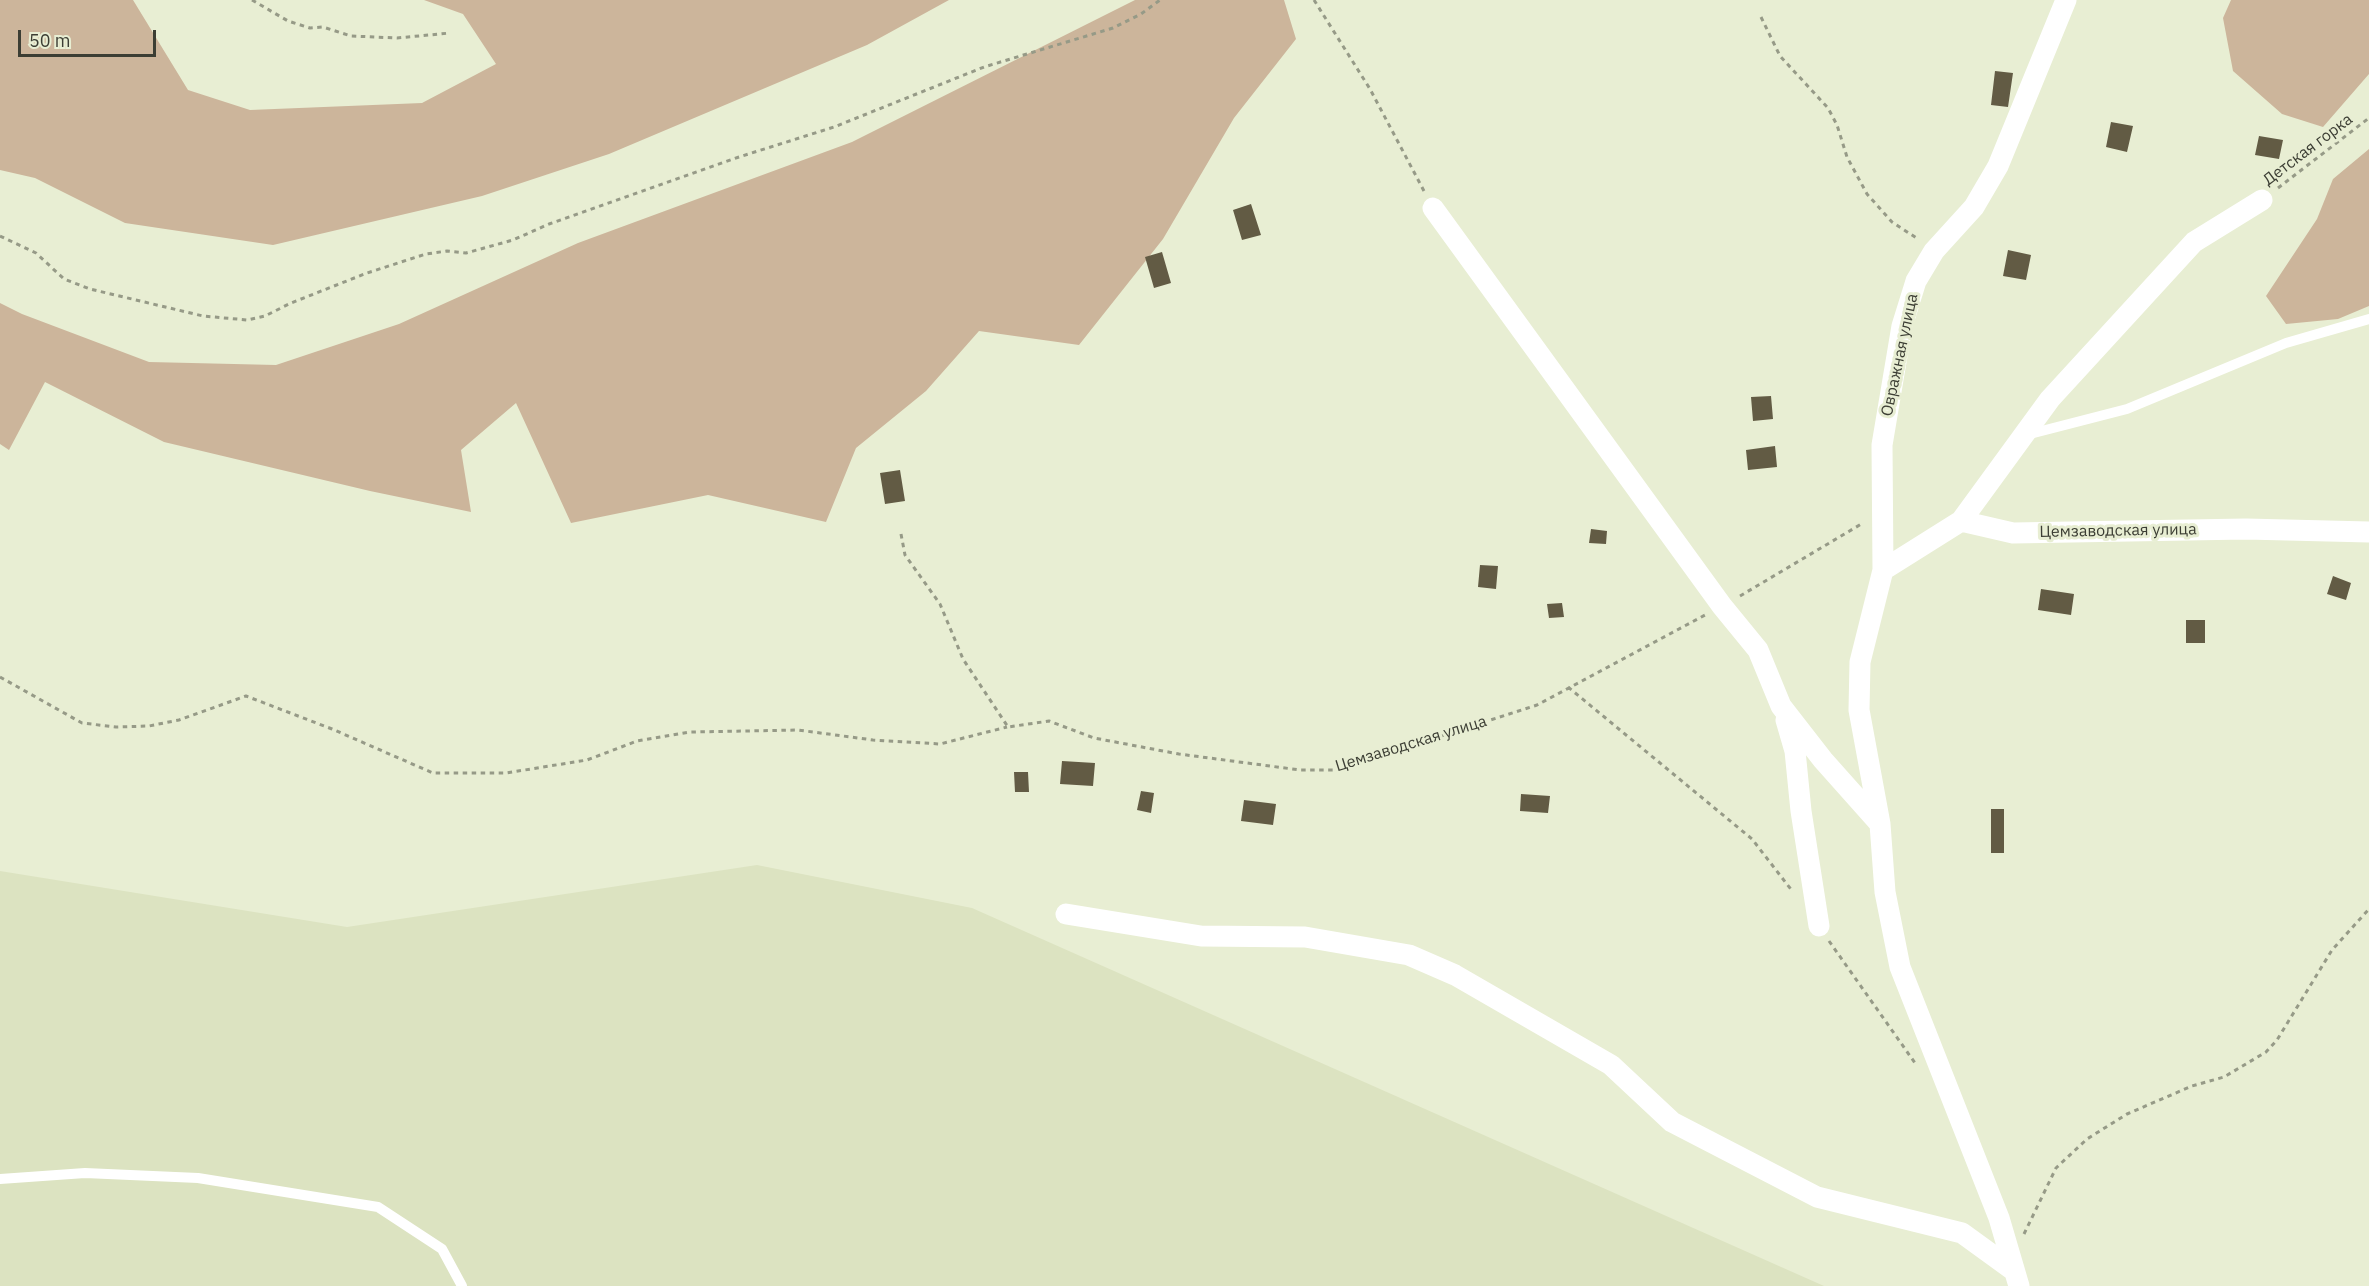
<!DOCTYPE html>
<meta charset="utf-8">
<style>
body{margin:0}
#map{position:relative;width:2369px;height:1286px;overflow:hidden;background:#e8eed3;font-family:"IBM Plex Sans",sans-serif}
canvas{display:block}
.scale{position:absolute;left:18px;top:30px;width:138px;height:27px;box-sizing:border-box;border:3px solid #3c3e34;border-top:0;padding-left:8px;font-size:18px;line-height:21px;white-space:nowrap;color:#3c3e34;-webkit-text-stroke:4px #e8eed3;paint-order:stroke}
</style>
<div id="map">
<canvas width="2369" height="1286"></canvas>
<div class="scale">50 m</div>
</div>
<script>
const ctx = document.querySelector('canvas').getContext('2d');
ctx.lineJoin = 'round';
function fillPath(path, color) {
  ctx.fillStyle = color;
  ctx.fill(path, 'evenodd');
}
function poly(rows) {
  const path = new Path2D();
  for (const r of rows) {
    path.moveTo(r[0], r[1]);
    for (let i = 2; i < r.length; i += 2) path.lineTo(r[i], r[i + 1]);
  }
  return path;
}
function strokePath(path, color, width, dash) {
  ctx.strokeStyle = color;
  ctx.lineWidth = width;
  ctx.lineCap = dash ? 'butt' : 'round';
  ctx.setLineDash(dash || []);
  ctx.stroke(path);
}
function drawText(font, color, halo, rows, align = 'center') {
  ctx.font = font + ' "IBM Plex Sans",sans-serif';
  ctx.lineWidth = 6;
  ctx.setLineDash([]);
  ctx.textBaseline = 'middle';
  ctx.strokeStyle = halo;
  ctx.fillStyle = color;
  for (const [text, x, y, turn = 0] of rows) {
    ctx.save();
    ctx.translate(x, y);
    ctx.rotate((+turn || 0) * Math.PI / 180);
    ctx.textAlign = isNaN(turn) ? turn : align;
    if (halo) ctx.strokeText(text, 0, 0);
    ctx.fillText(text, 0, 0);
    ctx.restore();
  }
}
const built = poly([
 [757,865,972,908,1824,1286,0,1286,0,871,347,927]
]);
const forest = poly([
 [0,0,133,0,188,90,250,110,422,103,496,64,463,14,424,0,949,0,867,45,609,154,482,196,273,245,125,223,35,178,0,170],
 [1135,0,1284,0,1296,39,1234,118,1163,239,1079,345,979,331,926,391,856,448,826,522,708,495,571,523,516,403,461,450,471,512,370,491,164,442,45,382,9,450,0,444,0,303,22,314,149,362,276,365,399,324,578,243,852,142],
 [2231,0,2369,0,2369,74,2323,127,2282,114,2233,71,2223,18],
 [2369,149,2369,306,2338,319,2286,324,2266,296,2317,219,2333,179]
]);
const building = poly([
 [1995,71,2013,73,2008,107,1991,105],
 [2111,122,2133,126,2127,152,2106,147],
 [2259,136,2283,140,2279,159,2255,155],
 [1251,204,1261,235,1242,240,1233,210],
 [2008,250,2031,255,2026,280,2003,276],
 [1162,252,1171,283,1154,288,1145,257],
 [1771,396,1773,419,1753,421,1751,397],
 [1775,446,1777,467,1748,470,1746,450],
 [900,470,905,501,885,504,880,473],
 [1591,529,1607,531,1606,544,1589,543],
 [1480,565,1498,566,1496,589,1478,587],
 [2333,576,2351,583,2346,600,2327,594],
 [2041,589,2074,594,2071,615,2038,610],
 [1562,603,1564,617,1549,618,1547,604],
 [2186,620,2205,620,2205,643,2186,643],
 [1062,761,1095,763,1093,786,1060,784],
 [1014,772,1028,772,1029,792,1015,792],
 [1141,791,1154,793,1151,813,1137,810],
 [1521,794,1550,796,1548,813,1520,811],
 [1244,800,1276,804,1273,825,1241,821],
 [1991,809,2004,809,2004,853,1991,853]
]);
const path = poly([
 [252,0,288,21,310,28,323,27,351,36,397,38,450,33],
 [1314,0,1370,89,1424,191],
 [1761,17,1780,56,1828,108,1837,125,1847,157,1867,194,1892,222,1918,239],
 [2278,188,2369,118],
 [0,236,36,253,64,279,90,289,203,316,247,320,265,316,291,303,367,273,426,254,447,251,466,253,513,240,549,224,739,157,834,127,984,67,1113,28,1141,14,1160,0],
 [901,534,905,555,940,604,963,659,1008,727,1049,721,1094,738,1179,754,1300,770,1336,770,1537,705,1705,615],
 [1740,596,1863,523],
 [0,677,82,723,116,727,149,726,179,720,246,696,332,729,433,773,506,773,587,760,637,741,690,732,798,730,873,740,940,744,1007,727],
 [1568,687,1752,839,1793,892],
 [1829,941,1915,1063],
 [2024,1234,2056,1168,2087,1139,2127,1114,2192,1086,2224,1077,2266,1052,2277,1040,2332,950,2369,909]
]);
const service = poly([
 [2026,435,2127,409,2286,343,2369,319],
 [0,1179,85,1173,198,1178,378,1207,442,1249,462,1286]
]);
const minor = poly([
 [1433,208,1722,606,1758,650,1781,706,1823,760,1880,824],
 [1961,521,2050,399,2194,242,2262,200],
 [1883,570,1961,521,2013,533,2246,529,2369,532],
 [1786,720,1795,751,1801,811,1819,926],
 [1066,914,1201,936,1305,937,1409,955,1455,975,1611,1065,1672,1122,1817,1197,1962,1233,2013,1270],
 [2019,1286,1999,1218,1900,967,1885,892,1880,824,1859,710,1860,662,1883,570,1882,445,1902,326,1916,281,1934,251,1974,207,1998,166,2066,0]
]);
const streetNames = [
 ["Детская горка",2308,150,-37],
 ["Овражная улица",1900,355,-78],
 ["Цемзаводская улица",2118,531,-1],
 ["Цемзаводская улица",1411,744,-17]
];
fillPath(built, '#dce3c1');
fillPath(forest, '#ccb59b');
fillPath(building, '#625b44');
strokePath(path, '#969a87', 3, [4.5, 4.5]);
strokePath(service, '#fff', 10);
strokePath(minor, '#fff', 21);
drawText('16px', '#3c3e34', '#e8eed3', streetNames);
</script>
